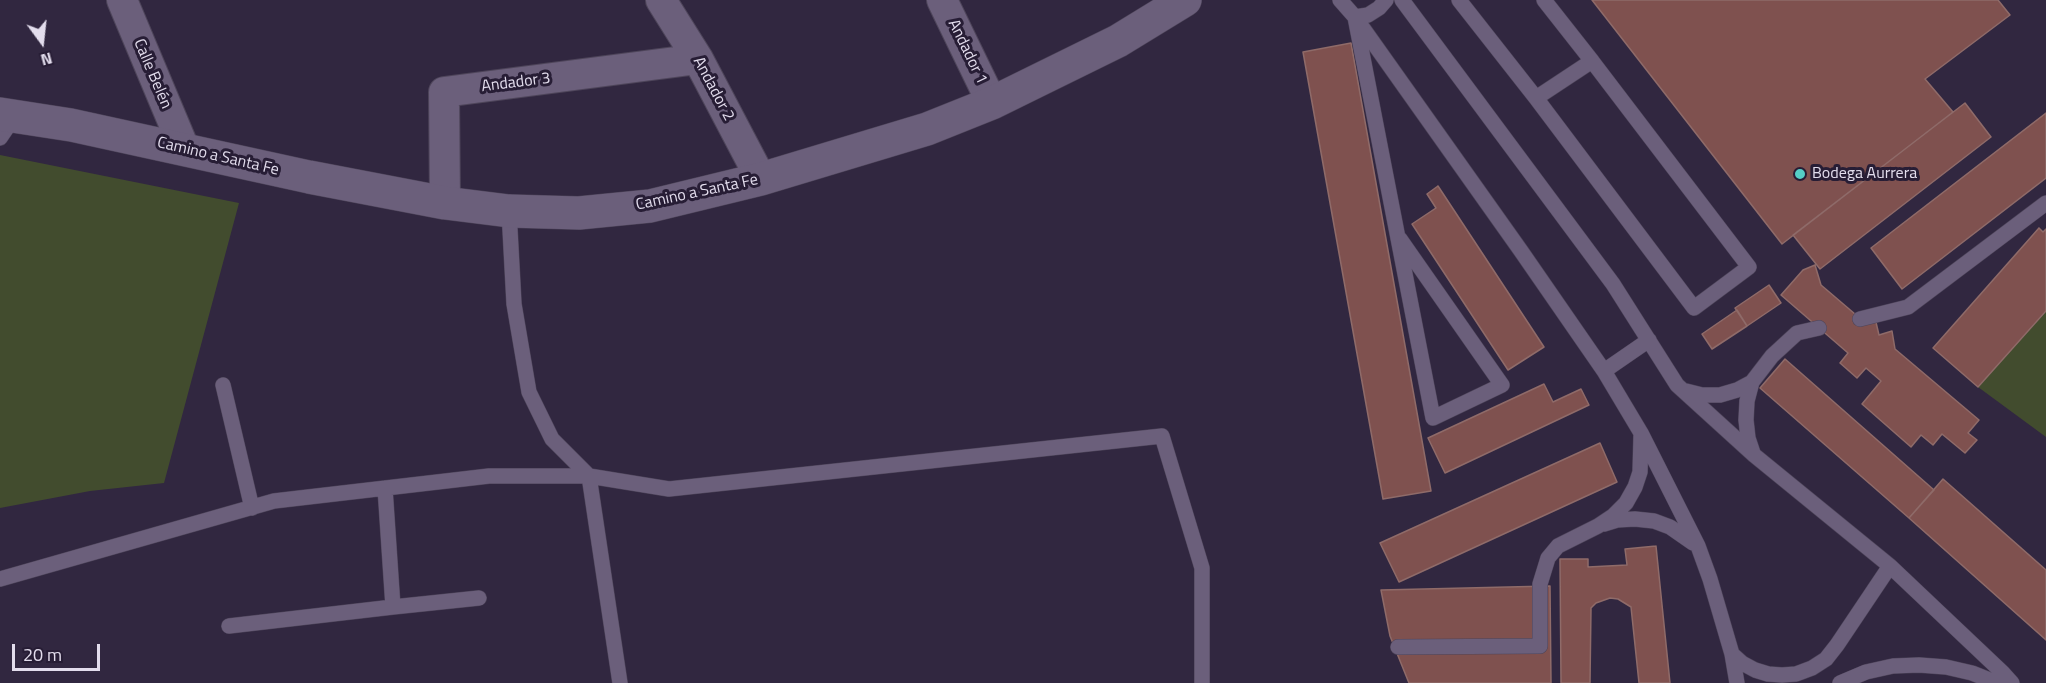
<!DOCTYPE html>
<meta charset="utf-8">
<style>
body{margin:0}
#map{position:relative;width:2046px;height:683px;overflow:hidden;background:#312740;font-family:"Titillium Web",sans-serif}
canvas{display:block}
.north{position:absolute;left:12px;top:12px;width:60px;height:60px;-webkit-text-stroke:4px #271d35;paint-order:stroke;rotate:165deg;font-size:16px;font-weight:700;line-height:24px;text-align:center;color:#e3dded}
.north::after{content:'';display:block;margin:auto;width:21px;height:27px;background:#e3dded;clip-path:polygon(50% 0,100% 100%,50% 72%,0 100%)}
.scale{position:absolute;left:12px;top:644px;width:88px;height:27px;box-sizing:border-box;border:3px solid #e3dded;border-top:0;padding-left:8px;font-size:18px;line-height:21px;white-space:nowrap;color:#e3dded;-webkit-text-stroke:4px #271d35;paint-order:stroke}
</style>
<div id="map">
<canvas width="2046" height="683"></canvas>
<div class="north">N</div>
<div class="scale">20 m</div>
</div>
<script>
const ctx = document.querySelector('canvas').getContext('2d');
ctx.lineJoin = 'round';
function fillPath(path, color) {
  ctx.fillStyle = color;
  ctx.fill(path, 'evenodd');
}
function poly(rows) {
  const path = new Path2D();
  for (const r of rows) {
    path.moveTo(r[0], r[1]);
    for (let i = 2; i < r.length; i += 2) path.lineTo(r[i], r[i + 1]);
  }
  return path;
}
function strokePath(path, color, width, dash) {
  ctx.strokeStyle = color;
  ctx.lineWidth = width;
  ctx.lineCap = dash ? 'butt' : 'round';
  ctx.setLineDash(dash || []);
  ctx.stroke(path);
}
function drawText(font, color, halo, rows, align = 'center') {
  ctx.font = font + ' "Titillium Web",sans-serif';
  ctx.lineWidth = 6;
  ctx.setLineDash([]);
  ctx.textBaseline = 'middle';
  ctx.strokeStyle = halo;
  ctx.fillStyle = color;
  for (const [text, x, y, turn = 0] of rows) {
    ctx.save();
    ctx.translate(x, y);
    ctx.rotate((+turn || 0) * Math.PI / 180);
    ctx.textAlign = isNaN(turn) ? turn : align;
    if (halo) ctx.strokeText(text, 0, 0);
    ctx.fillText(text, 0, 0);
    ctx.restore();
  }
}
const green = poly([
 [0,155,239,203,164,483,90,491,0,508],
 [2046,311,2046,437,1978,387]
]);
const building = poly([
 [1592,0,1998,0,2010,15,1925,79,1953,112,1782,244,1592,0],
 [1351,43,1431,491,1383,499,1303,52,1351,43],
 [1965,103,1991,137,1820,269,1793,235,1965,103],
 [2046,113,2046,178,1902,289,1871,248,2046,113],
 [1438,186,1544,347,1508,370,1412,224,1436,208,1427,194,1438,186],
 [2039,228,2043,232,2046,229,2046,311,1978,387,1933,348,2039,228],
 [1815,265,1821,285,1862,320,1875,318,1879,335,1892,331,1895,349,1979,420,1968,433,1977,440,1965,453,1942,434,1933,445,1921,435,1911,447,1862,404,1881,381,1866,368,1857,378,1840,363,1848,353,1781,295,1803,270,1815,265],
 [1769,285,1781,303,1747,326,1735,308,1769,285],
 [1737,310,1747,326,1712,349,1702,334,1737,310],
 [1785,359,1934,490,1909,518,1760,388,1785,359],
 [1544,384,1553,402,1581,389,1589,405,1445,473,1428,438,1544,384],
 [1600,443,1617,482,1399,582,1380,543,1600,443],
 [1943,479,2046,570,2046,640,1909,518,1943,479],
 [1656,546,1670,683,1639,683,1631,607,1618,599,1610,598,1596,603,1591,608,1590,683,1561,683,1560,559,1588,559,1588,567,1627,565,1625,549,1656,546],
 [1550,586,1551,683,1409,683,1390,636,1381,590,1550,586]
]);
const lane = poly([
 [1340,0,1355,17,1521,251,1604,371,1641,433,1698,546,1710,579,1732,654,1737,683],
 [1386,0,1379,8,1368,15,1355,17,1433,418,1502,385,1400,239],
 [1402,0,1613,284,1677,385,1754,455,1890,566,2003,673,2012,683],
 [1459,0,1536,98,1694,308,1749,267,1592,61],
 [1536,98,1592,61,1544,0],
 [0,138,15,116],
 [509,211,514,304,529,392,552,439,589,476,620,683],
 [1860,319,1908,307,2046,203],
 [1604,371,1649,340],
 [223,385,252,508],
 [1686,391,1702,395,1720,395,1737,390,1752,382],
 [1753,453,1748,438,1746,420,1747,401,1752,382,1772,356,1797,333,1819,328],
 [385,488,393,607,479,598],
 [1604,524,1617,520,1635,519,1654,521,1670,527,1693,543],
 [0,579,274,501,489,476,589,476,669,489,1162,436,1202,568,1202,683],
 [229,626,393,607],
 [1398,647,1540,646,1540,584,1548,558,1558,546,1598,526,1613,516,1626,503,1635,487,1640,472,1641,436],
 [1732,654,1742,663,1755,670,1768,674,1782,675,1796,674,1812,668,1826,659,1837,645,1890,566],
 [1840,683,1866,672,1893,666,1919,665,1946,667,1972,673,1997,683]
]);
const street = poly([
 [122,0,184,148],
 [661,0,698,59,761,179],
 [942,0,992,103],
 [445,203,444,92,698,59]
]);
const secondary = poly([
 [0,114,71,125,309,177,445,203,509,211,579,213,650,206,761,179,927,129,992,103,1118,41,1185,0]
]);
const markers = [
 [1800,174,6,"#55cec6"]
];
const streetNames = [
 ["Andador 1",967,52,64],
 ["Calle Belén",152,74,67],
 ["Andador 3",516,83,-7],
 ["Andador 2",713,89,62],
 ["Camino a Santa Fe",218,157,13],
 ["Camino a Santa Fe",697,193,-12]
];
const poiNames = [
 ["Bodega Aurrera",1812,174]
];
fillPath(green, '#424c2e');
fillPath(building, '#7f514f');
strokePath(building, '#8f6b69', 1.5);
strokePath(lane, '#4e455a', 16);
strokePath(street, '#4e455a', 32);
strokePath(secondary, '#4e455a', 34);
strokePath(lane, '#6b5f7b', 15);
strokePath(street, '#6b5f7b', 30);
strokePath(secondary, '#6b5f7b', 33);
for (const [x, y, r, color] of markers) {
  const dot = new Path2D();
  dot.arc(x, y, r, 0, 2 * Math.PI);
  ctx.fillStyle = color;
  ctx.fill(dot);
  strokePath(dot, '#271d35', 2);
}
drawText('16px', '#e3dded', '#271d35', streetNames);
drawText('16px', '#e3dded', '#271d35', poiNames, 'left');
</script>
